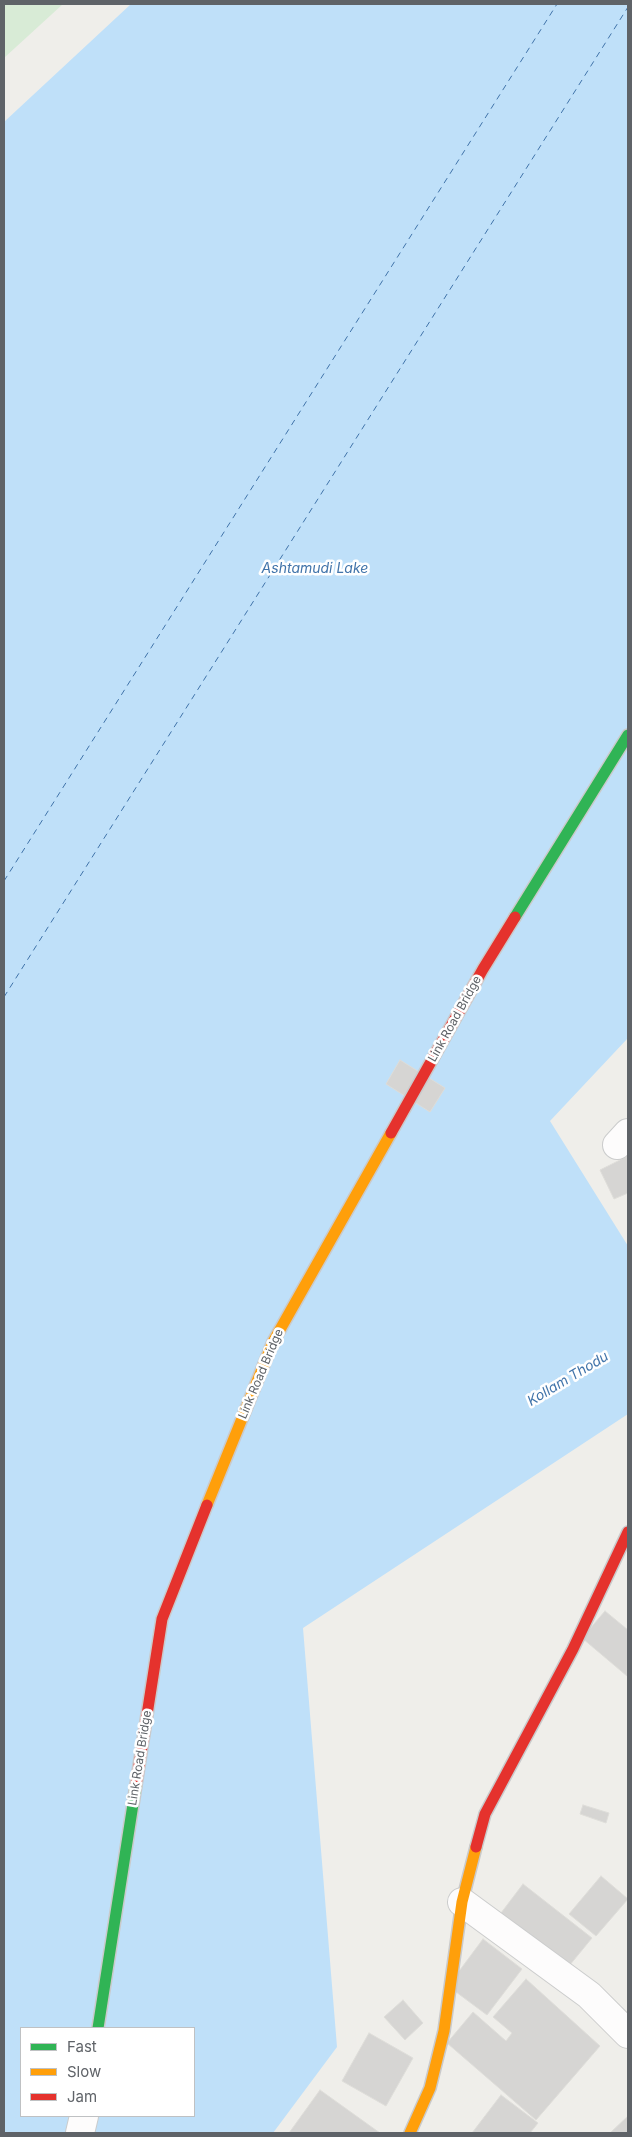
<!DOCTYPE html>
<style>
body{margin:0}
#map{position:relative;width:632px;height:2137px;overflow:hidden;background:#efeeea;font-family:Inter,sans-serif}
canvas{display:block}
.frame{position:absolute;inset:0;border:5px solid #5f6368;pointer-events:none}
.legend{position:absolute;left:20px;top:2027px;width:175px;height:90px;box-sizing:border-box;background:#fff;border:1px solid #bfc1c3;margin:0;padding:6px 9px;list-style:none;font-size:15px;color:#5f6368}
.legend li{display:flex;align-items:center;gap:10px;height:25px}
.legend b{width:25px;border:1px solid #bfc1c3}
</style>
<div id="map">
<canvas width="632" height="2137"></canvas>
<div class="frame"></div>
<ul class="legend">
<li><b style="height:6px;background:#30b455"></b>Fast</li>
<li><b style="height:6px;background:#ff9f0a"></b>Slow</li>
<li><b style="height:6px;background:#e5322d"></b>Jam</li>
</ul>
</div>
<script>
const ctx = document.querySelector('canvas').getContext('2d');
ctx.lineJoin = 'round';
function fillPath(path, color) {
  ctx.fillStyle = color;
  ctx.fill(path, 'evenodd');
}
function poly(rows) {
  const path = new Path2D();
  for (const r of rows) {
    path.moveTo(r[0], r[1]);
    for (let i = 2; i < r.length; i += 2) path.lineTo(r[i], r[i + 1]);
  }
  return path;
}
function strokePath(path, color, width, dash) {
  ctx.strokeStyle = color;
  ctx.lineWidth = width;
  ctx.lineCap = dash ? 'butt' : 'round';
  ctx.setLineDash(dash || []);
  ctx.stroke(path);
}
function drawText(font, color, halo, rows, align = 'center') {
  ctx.font = font + ' Inter,sans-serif';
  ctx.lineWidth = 5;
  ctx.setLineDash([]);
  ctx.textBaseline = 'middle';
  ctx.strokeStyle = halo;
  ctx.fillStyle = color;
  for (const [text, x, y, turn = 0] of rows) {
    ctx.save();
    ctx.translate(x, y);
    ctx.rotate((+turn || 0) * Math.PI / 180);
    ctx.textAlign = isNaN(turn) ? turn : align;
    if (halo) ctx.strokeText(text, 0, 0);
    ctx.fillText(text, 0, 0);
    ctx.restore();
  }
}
const green = poly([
 [4,4,63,4,4,58]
]);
const water = poly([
 [131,4,628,4,628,1038,550,1121,628,1246,628,1414,303,1628,337,2047,273,2133,4,2133,4,122],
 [21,2028,194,2028,194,2116,21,2116]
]);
const ferry = poly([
 [4,881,557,4],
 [4,997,628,7]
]);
const building = poly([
 [400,1060,445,1088,430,1112,386,1084,400,1060],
 [628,1156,628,1193,614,1199,600,1170,628,1156],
 [605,1611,628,1630,627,1676,582,1638,605,1611],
 [583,1805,609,1813,606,1823,580,1814,583,1805],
 [601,1876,628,1899,596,1936,569,1914,601,1876],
 [523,1884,592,1938,569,1966,501,1913,523,1884],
 [483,1939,522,1969,487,2015,448,1986,483,1939],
 [526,1979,600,2046,536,2120,447,2043,473,2012,506,2041,512,2033,493,2017,526,1979],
 [403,2000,423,2023,405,2040,384,2017,403,2000],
 [369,2033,413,2058,386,2106,342,2081,369,2033],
 [320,2090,380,2133,289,2133,320,2090],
 [501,2095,538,2123,530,2133,472,2133,501,2095],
 [628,2116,628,2133,610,2133,628,2116]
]);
const street = poly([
 [617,1145,628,1133],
 [462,1902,589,1995,628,2034],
 [80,2133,84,2116]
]);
const fast = poly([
 [515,917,628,735],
 [98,2028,136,1785]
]);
const slow = poly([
 [207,1505,273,1342,391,1133],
 [410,2133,430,2088,444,2031,462,1902,476,1847]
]);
const jam = poly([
 [391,1133,483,969,515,917],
 [136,1785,162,1619,207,1505],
 [476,1847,485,1814,573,1649,628,1532]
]);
const streetNames = [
 ["Link Road Bridge",455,1019,-61],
 ["Link Road Bridge",261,1374,-67],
 ["Link Road Bridge",140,1758,-81]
];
const waterNames = [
 ["Ashtamudi Lake",315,569],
 ["Kollam Thodu",568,1379,-31]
];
fillPath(green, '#d8ebd6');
fillPath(water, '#bfe0f9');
strokePath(ferry, '#4174aa', 1, [6, 5]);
fillPath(building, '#d6d5d3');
strokePath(building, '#deddd9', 1);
strokePath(street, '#cbcccc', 30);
strokePath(fast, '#cacacb', 14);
strokePath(slow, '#cacacb', 14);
strokePath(jam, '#cacacb', 14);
strokePath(street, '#fdfcfc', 28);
strokePath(fast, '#30b455', 11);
strokePath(slow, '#ff9f0a', 11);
strokePath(jam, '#e5322d', 11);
drawText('12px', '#5f6368', '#fff', streetNames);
drawText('italic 14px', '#4174aa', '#fff', waterNames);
</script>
